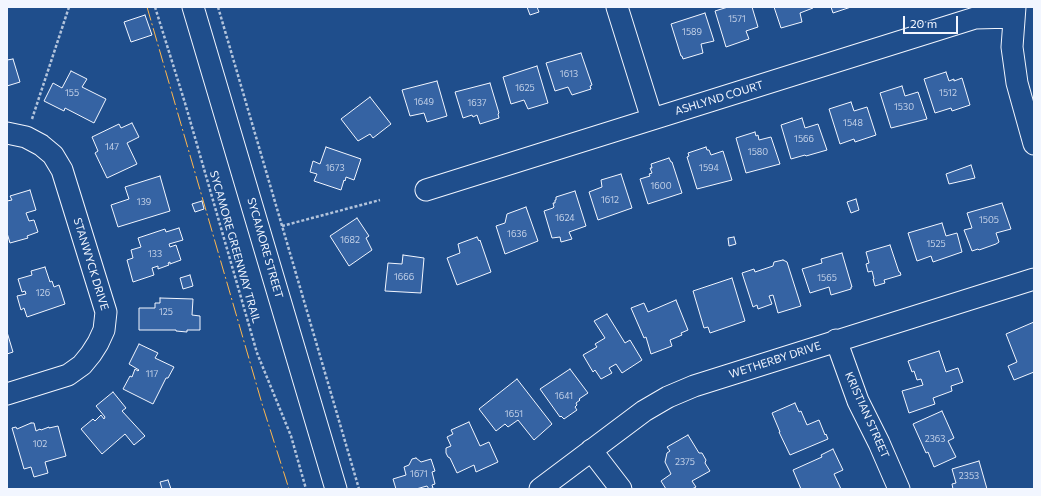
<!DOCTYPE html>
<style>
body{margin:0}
#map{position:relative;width:1041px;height:496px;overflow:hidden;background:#1f4e8c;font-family:Commissioner,sans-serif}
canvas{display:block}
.frame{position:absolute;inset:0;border:8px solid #f2f6ff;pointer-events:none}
.scale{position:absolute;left:903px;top:16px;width:55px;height:18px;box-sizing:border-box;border:2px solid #f2f6ff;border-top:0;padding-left:5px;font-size:12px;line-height:14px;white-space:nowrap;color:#f2f6ff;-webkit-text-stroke:3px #1f4e8c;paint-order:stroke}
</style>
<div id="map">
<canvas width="1041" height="496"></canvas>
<div class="frame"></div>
<div class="scale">20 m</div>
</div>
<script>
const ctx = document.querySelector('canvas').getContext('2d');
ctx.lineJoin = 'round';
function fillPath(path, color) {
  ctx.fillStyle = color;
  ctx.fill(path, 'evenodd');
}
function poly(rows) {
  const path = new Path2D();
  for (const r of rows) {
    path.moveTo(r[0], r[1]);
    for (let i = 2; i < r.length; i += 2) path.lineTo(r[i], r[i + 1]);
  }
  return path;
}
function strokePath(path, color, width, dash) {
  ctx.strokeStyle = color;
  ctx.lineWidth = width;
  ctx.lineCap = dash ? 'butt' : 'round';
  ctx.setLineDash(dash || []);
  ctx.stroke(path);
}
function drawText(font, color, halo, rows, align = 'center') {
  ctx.font = font + ' Commissioner,sans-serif';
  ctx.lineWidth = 3;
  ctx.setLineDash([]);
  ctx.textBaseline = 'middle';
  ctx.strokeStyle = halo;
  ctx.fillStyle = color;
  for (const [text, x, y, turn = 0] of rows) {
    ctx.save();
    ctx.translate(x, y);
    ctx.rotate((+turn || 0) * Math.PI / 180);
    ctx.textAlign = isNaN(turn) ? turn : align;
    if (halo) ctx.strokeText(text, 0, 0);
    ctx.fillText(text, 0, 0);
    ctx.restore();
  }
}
const building = poly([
 [527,7,537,7,539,12,530,15,527,7],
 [728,7,752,7,758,27,746,31,749,39,726,47,715,11,728,7],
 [774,7,812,7,813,8,800,13,802,22,781,28,774,7],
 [831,7,851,7,833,13,831,7],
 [705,13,714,41,701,44,703,53,683,59,682,56,681,56,671,24,705,13],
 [145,15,152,35,131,42,124,22,145,15],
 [581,53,592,85,590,86,591,89,572,95,568,87,555,91,546,63,581,53],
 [13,59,20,82,7,86,7,60,13,59],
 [537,66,548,103,528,109,524,100,511,104,503,77,537,66],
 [71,71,87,79,82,87,106,99,94,123,65,108,64,111,44,101,53,83,62,88,71,71],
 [946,72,949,81,954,79,954,81,962,78,970,105,952,111,951,108,935,113,924,79,946,72],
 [437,81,447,116,427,122,424,113,410,116,402,90,437,81],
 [490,83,499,113,498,114,499,118,480,124,477,115,473,117,472,115,463,118,455,92,490,83],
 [902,86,905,96,918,92,927,119,891,128,880,93,902,86],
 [370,97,391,124,373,138,370,134,358,141,341,119,370,97],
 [851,102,854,111,867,107,876,135,855,142,854,139,840,144,829,109,851,102],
 [802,118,805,128,818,124,827,150,806,156,805,155,791,159,781,125,802,118],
 [132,123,139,137,127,143,137,164,107,178,95,153,98,151,92,137,119,124,121,128,132,123],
 [755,132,756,136,758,135,759,140,771,137,780,164,746,173,736,138,755,132],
 [326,147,361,159,354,180,346,177,345,181,344,180,341,190,314,181,317,174,310,172,313,161,320,164,326,147],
 [706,147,707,150,709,150,711,155,723,151,732,180,697,189,687,157,689,156,688,153,706,147],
 [669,158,671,162,672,162,682,193,648,204,640,179,650,176,649,174,652,173,650,168,652,168,651,164,669,158],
 [971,165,975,178,949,184,946,174,971,165],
 [621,174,632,208,598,220,589,192,602,187,601,180,621,174],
 [160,176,170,211,118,227,111,205,129,199,125,187,160,176],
 [30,190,36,210,26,213,29,221,34,220,38,232,27,236,28,238,10,243,7,233,7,201,12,200,10,196,30,190],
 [575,191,586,226,569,232,572,239,561,242,560,237,552,238,544,211,553,208,554,207,553,203,555,203,555,200,556,200,556,197,575,191],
 [856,199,859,210,851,213,847,202,856,199],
 [202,201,204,209,195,212,192,204,202,201],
 [1002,203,1011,229,996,233,999,242,996,244,979,250,978,249,972,251,964,230,972,228,967,213,1002,203],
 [526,207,538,241,505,254,496,226,505,223,507,214,526,207],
 [357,218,369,236,366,238,372,250,349,266,330,236,357,218],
 [942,223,946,236,957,233,962,252,933,262,931,256,917,261,908,233,942,223],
 [179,228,183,240,169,244,170,247,176,245,181,260,170,264,170,262,168,263,169,265,158,269,158,266,152,268,154,275,133,282,127,260,133,258,131,250,141,247,138,238,165,229,166,232,179,228],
 [477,237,479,241,480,240,491,272,457,285,447,258,460,253,458,244,477,237],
 [734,237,736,244,729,246,728,238,734,237],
 [890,245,899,272,900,272,901,275,884,280,885,283,875,286,873,279,874,279,872,271,868,272,866,264,869,263,866,252,890,245],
 [842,253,852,287,851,287,851,289,831,295,829,287,810,293,802,269,822,263,821,259,842,253],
 [403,255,424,258,421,293,385,291,388,263,402,264,403,255],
 [783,260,787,262,801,306,778,313,773,295,769,296,772,304,758,309,757,305,753,307,742,273,754,269,755,272,773,266,774,262,783,260],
 [45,267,50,282,52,281,54,287,59,285,65,304,27,317,24,308,21,310,17,296,26,294,25,291,22,292,18,279,32,275,31,271,45,267],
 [190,275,193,286,183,289,180,278,190,275],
 [732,278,745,321,710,333,708,327,704,328,693,291,732,278],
 [160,298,193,299,192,315,200,316,200,330,187,330,187,332,176,331,176,330,139,330,139,308,155,308,155,303,160,303,160,298],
 [676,300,688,330,681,333,682,335,670,340,672,346,651,354,646,337,644,338,631,308,644,303,648,312,676,300],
 [607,314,625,343,630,340,642,360,622,373,616,364,609,368,612,373,601,379,595,370,593,372,583,355,597,347,595,344,605,338,594,321,607,314],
 [1034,322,1034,372,1014,380,1008,366,1017,362,1006,334,1034,322],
 [7,332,13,352,7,354,7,332],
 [139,344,158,353,155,358,174,367,168,378,166,378,153,404,123,389,130,376,132,377,135,369,138,371,139,370,129,364,139,344],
 [939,351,946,372,958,368,963,382,951,386,952,391,933,398,935,404,909,413,902,391,923,385,921,379,917,380,914,371,912,372,908,361,939,351],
 [570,369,588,393,579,399,580,400,576,403,577,405,575,407,577,410,564,419,561,416,560,417,540,389,570,369],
 [517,379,552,424,534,440,518,420,508,427,505,424,496,431,479,409,517,379],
 [113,392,126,408,122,411,145,436,134,445,125,434,102,454,81,429,93,419,95,421,101,415,104,419,105,417,96,406,113,392],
 [795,403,799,412,801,411,807,425,819,420,825,435,826,434,828,439,790,455,779,432,780,432,772,413,795,403],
 [942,411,954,438,948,441,956,457,934,467,928,452,926,453,913,424,942,411],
 [469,422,480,446,489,442,498,462,476,472,474,465,457,473,450,458,448,457,446,453,446,448,451,446,447,437,453,434,451,430,469,422],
 [31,423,34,423,36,431,40,429,41,430,49,427,49,428,58,426,66,456,45,462,48,473,34,477,31,467,24,469,12,428,16,427,17,429,31,423],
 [688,435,699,453,702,453,706,460,705,463,710,471,692,481,696,487,692,489,666,489,661,481,671,474,665,462,667,453,670,451,667,447,688,435],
 [833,449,843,470,834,474,841,489,801,489,793,470,822,457,821,455,833,449],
 [416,458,421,462,431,459,435,471,432,472,435,484,432,485,433,488,429,489,427,486,416,489,396,489,393,479,406,475,404,467,409,465,412,459,416,458],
 [979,461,987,489,953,489,952,484,956,483,952,469,979,461],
 [168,480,171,489,162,489,160,482,168,480]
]);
const path = poly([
 [155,7,185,103,257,353,291,436,306,489],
 [218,7,359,489],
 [32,119,69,7],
 [282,226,380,200]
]);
const minor = poly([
 [193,7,336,489],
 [617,7,652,119],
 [1015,7,1012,47,1017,83,1034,144],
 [7,133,26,137,41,145,53,155,62,170,106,312,104,330,98,343,91,354,82,365,68,375,7,394],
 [426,190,975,18,1014,17],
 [836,340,858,401,879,443,899,489],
 [591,450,621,489],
 [540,489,644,411,668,397,694,386,1034,279]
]);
const power = poly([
 [147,7,263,407,289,489]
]);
const numberNames = [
 ["1571",737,19],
 ["1589",692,32],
 ["1613",569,74],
 ["1625",525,88],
 ["155",72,93],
 ["1512",948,93],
 ["1649",424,102],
 ["1637",477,103],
 ["1530",904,107],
 ["1548",853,123],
 ["1566",804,139],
 ["147",112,147],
 ["1580",758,152],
 ["1673",335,168],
 ["1594",709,168],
 ["1600",661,186],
 ["1612",610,200],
 ["139",144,202],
 ["1624",565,218],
 ["1505",989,220],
 ["1636",517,234],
 ["1682",350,240],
 ["1525",936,244],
 ["133",155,254],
 ["1666",404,277],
 ["1565",827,278],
 ["126",43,293],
 ["125",166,312],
 ["117",152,374],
 ["1641",564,396],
 ["1651",514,414],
 ["2363",935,439],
 ["102",40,444],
 ["2375",685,462],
 ["1671",419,474],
 ["2353",969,476]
];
const streetNames = [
 ["ASHLYND COURT",719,98,-17],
 ["SYCAMORE GREENWAY TRAIL",235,247,74],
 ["SYCAMORE STREET",265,248,74],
 ["STANWYCK DRIVE",91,264,73],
 ["WETHERBY DRIVE",775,360,-18],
 ["KRISTIAN STREET",867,415,66]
];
fillPath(building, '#3563a3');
strokePath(building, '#f2f6ff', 1);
strokePath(minor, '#f2f6ff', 23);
strokePath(path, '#b3c4dc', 2.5, [3, 2]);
strokePath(minor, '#1f4e8c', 21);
strokePath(power, '#ffb74d', 1, [14, 3, 2, 3]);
drawText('9px', '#c3d1e8', null, numberNames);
drawText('11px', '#f2f6ff', '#1f4e8c', streetNames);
</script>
